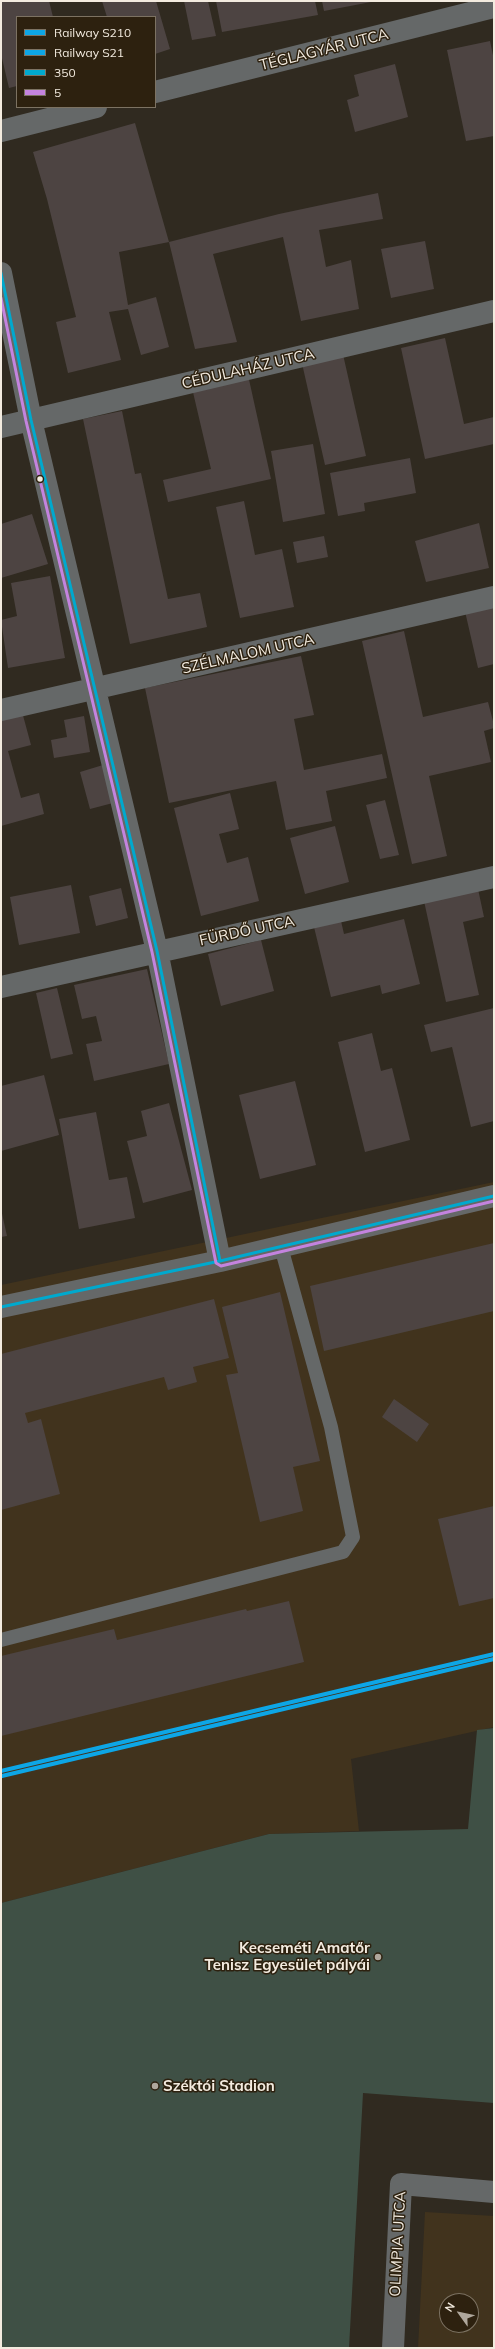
<!DOCTYPE html>
<meta charset="utf-8">
<style>
body{margin:0}
#map{position:relative;width:495px;height:2349px;overflow:hidden;background:#302a20;font-family:Mulish,sans-serif}
canvas{display:block}
.frame{position:absolute;inset:0;border:2px solid #f3ebdf;pointer-events:none}
.legend{position:absolute;left:16px;top:16px;width:140px;height:92px;box-sizing:border-box;background:#2d210f;border:1px solid #7c7262;margin:0;padding:5px 7px;list-style:none;font-size:12px;color:#f3ebdf}
.legend li{display:flex;align-items:center;gap:8px;height:20px}
.legend b{width:20px;border:1px solid #7c7262}
.north{position:absolute;left:439px;top:2293px;width:40px;height:40px;box-sizing:border-box;background:#2d210f;border:1px solid #7c7262;border-radius:50%;rotate:303deg;font-size:11px;font-weight:700;line-height:16px;text-align:center;color:#f3ebdf}
.north::after{content:'';display:block;margin:auto;width:14px;height:18px;background:#afa79c;clip-path:polygon(50% 0,100% 100%,50% 72%,0 100%)}
</style>
<div id="map">
<canvas width="495" height="2349"></canvas>
<div class="frame"></div>
<ul class="legend">
<li><b style="height:5px;background:#0da6e6"></b>Railway S210</li>
<li><b style="height:5px;background:#0da6e6"></b>Railway S21</li>
<li><b style="height:5px;background:#00a9ce"></b>350</li>
<li><b style="height:5px;background:#c483df"></b>5</li>
</ul>
<div class="north">N</div>
</div>
<script>
const ctx = document.querySelector('canvas').getContext('2d');
ctx.lineJoin = 'round';
function fillPath(path, color) {
  ctx.fillStyle = color;
  ctx.fill(path, 'evenodd');
}
function poly(rows) {
  const path = new Path2D();
  for (const r of rows) {
    path.moveTo(r[0], r[1]);
    for (let i = 2; i < r.length; i += 2) path.lineTo(r[i], r[i + 1]);
  }
  return path;
}
function strokePath(path, color, width, dash) {
  ctx.strokeStyle = color;
  ctx.lineWidth = width;
  ctx.lineCap = dash ? 'butt' : 'round';
  ctx.setLineDash(dash || []);
  ctx.stroke(path);
}
function drawText(font, color, halo, rows, align = 'center') {
  ctx.font = font + ' Mulish,sans-serif';
  ctx.lineWidth = 3;
  ctx.setLineDash([]);
  ctx.textBaseline = 'middle';
  ctx.strokeStyle = halo;
  ctx.fillStyle = color;
  for (const [text, x, y, turn = 0] of rows) {
    ctx.save();
    ctx.translate(x, y);
    ctx.rotate((+turn || 0) * Math.PI / 180);
    ctx.textAlign = isNaN(turn) ? turn : align;
    if (halo) ctx.strokeText(text, 0, 0);
    ctx.fillText(text, 0, 0);
    ctx.restore();
  }
}
const built = poly([
 [494,1182,494,1727,351,1759,359,1831,269,1834,1,1903,1,1285],
 [425,2212,494,2216,494,2348,418,2348],
 [447,2301,471,2301,471,2325,447,2325]
]);
const green = poly([
 [494,1728,494,2103,363,2093,349,2348,1,2348,1,1903,269,1834,468,1829,477,1730]
]);
const building = poly([
 [1,1,49,1,53,17,17,17,17,86,9,88,1,54],
 [102,1,156,1,170,49,155,54,155,17,107,17],
 [184,1,208,1,216,36,192,40],
 [216,1,315,1,318,15,222,32],
 [322,1,371,1,371,2,324,11],
 [490,41,494,60,494,136,466,141,447,50],
 [395,64,408,117,355,132,347,100,359,96,354,75],
 [135,123,169,242,279,214,378,193,383,219,319,230,326,267,351,260,359,309,301,321,283,237,213,254,237,342,195,349,169,242,119,252,128,305,156,297,169,347,141,355,128,309,109,312,121,360,68,373,56,322,76,317,47,199,33,152],
 [425,241,434,289,391,298,381,249],
 [445,338,464,424,494,417,494,444,425,459,401,348],
 [342,350,366,456,325,465,301,359],
 [248,375,271,479,168,502,163,480,211,469,192,388],
 [122,411,135,474,141,473,168,599,200,593,207,627,130,644,83,419],
 [313,444,325,514,283,522,271,451],
 [410,458,416,493,364,503,365,511,338,516,330,473],
 [244,501,255,555,282,549,294,607,240,618,216,507],
 [32,514,48,564,1,578,1,524],
 [479,523,489,568,426,582,415,541],
 [324,536,328,557,297,563,293,542],
 [50,576,65,658,8,668,1,620,17,616,11,583],
 [494,600,494,664,478,668,464,607],
 [404,631,423,717,488,702,494,725,494,728,484,731,491,762,429,776,447,856,412,864,362,641],
 [301,656,314,715,294,719,304,770,382,754,387,778,326,791,332,821,286,830,276,781,169,803,145,688],
 [21,708,31,745,8,751,21,798,39,793,44,814,1,826,1,714],
 [84,716,90,752,54,758,51,740,67,737,64,720],
 [103,765,113,803,90,809,80,772],
 [230,793,239,829,219,834,227,863,248,857,259,901,201,916,174,808],
 [385,800,399,855,380,859,366,805],
 [335,826,349,882,305,894,290,838],
 [71,885,80,933,19,945,10,897],
 [121,888,128,918,96,926,89,896],
 [478,889,484,917,463,922,479,995,446,1002,424,901],
 [404,919,420,984,382,994,380,985,331,997,314,927,341,921,344,934],
 [261,940,274,991,221,1006,208,954],
 [147,969,169,1064,94,1081,86,1044,102,1041,96,1016,82,1019,74,985],
 [57,988,73,1054,51,1059,36,993],
 [494,1008,494,1121,471,1127,452,1047,431,1052,424,1025],
 [372,1033,381,1071,392,1068,410,1140,365,1152,338,1042],
 [44,1075,59,1135,1,1151,1,1086],
 [295,1081,316,1165,260,1179,239,1095],
 [169,1103,192,1190,143,1203,127,1141,147,1136,141,1111],
 [96,1112,109,1180,127,1177,135,1218,79,1229,59,1119],
 [1,1209,7,1236,1,1237],
 [494,1243,494,1311,324,1351,310,1286],
 [280,1292,320,1461,293,1467,303,1511,260,1522,226,1375,238,1373,222,1307],
 [214,1299,229,1358,193,1367,197,1382,168,1390,164,1377,25,1413,28,1423,41,1419,60,1494,1,1510,1,1354],
 [394,1399,429,1424,417,1442,382,1417],
 [494,1506,494,1598,459,1606,438,1519],
 [289,1601,304,1662,1,1736,1,1656,114,1629,117,1640,246,1609,247,1611]
]);
const service = poly([
 [1,1640,343,1552,353,1537,331,1427,281,1247]
]);
const minor = poly([
 [155,92,494,7],
 [1,131,96,107],
 [1,273,31,420,157,951,220,1261],
 [1,427,494,311],
 [1,710,494,597],
 [1,987,494,877],
 [1,1307,220,1261,494,1196],
 [393,2348,401,2184,494,2192]
]);
const bus1 = poly([
 [1,273,31,420,157,951,220,1261],
 [1,1307,220,1261,494,1196]
]);
const bus2 = poly([
 [1,298,26,421,152,952,216,1263,221,1266,494,1201]
]);
const rail1 = poly([
 [1,1771,494,1654]
]);
const rail2 = poly([
 [2,1776,494,1659]
]);
const markers = [
 [40,479,3.5,"#f3ebdf"],
 [378,1957,4,"#afa79c"],
 [155,2086,4,"#afa79c"]
];
const streetNames = [
 ["TÉGLAGYÁR UTCA",324,50,-14],
 ["CÉDULAHÁZ UTCA",248,369,-13],
 ["SZÉLMALOM UTCA",248,654,-13],
 ["FÜRDŐ UTCA",247,931,-12],
 ["OLIMPIA UTCA",398,2244,-87]
];
const poiNames = [
 ["Kecseméti Amatőr",370,1948],
 ["Tenisz Egyesület pályái",370,1965],
 ["Széktói Stadion",163,2086,"left"]
];
fillPath(built, '#41331d');
fillPath(green, '#3f5045');
fillPath(building, '#4d4442');
strokePath(service, '#656868', 14);
strokePath(minor, '#656868', 22);
strokePath(bus1, '#00a9ce', 3);
strokePath(bus2, '#c483df', 3);
strokePath(rail1, '#0da6e6', 4);
strokePath(rail2, '#0da6e6', 4);
for (const [x, y, r, color] of markers) {
  const dot = new Path2D();
  dot.arc(x, y, r, 0, 2 * Math.PI);
  ctx.fillStyle = color;
  ctx.fill(dot);
  strokePath(dot, '#2d210f', 1.5);
}
drawText('15px', '#f3ebdf', '#2d210f', streetNames);
drawText('bold 15px', '#f3ebdf', '#2d210f', poiNames, 'right');
</script>
